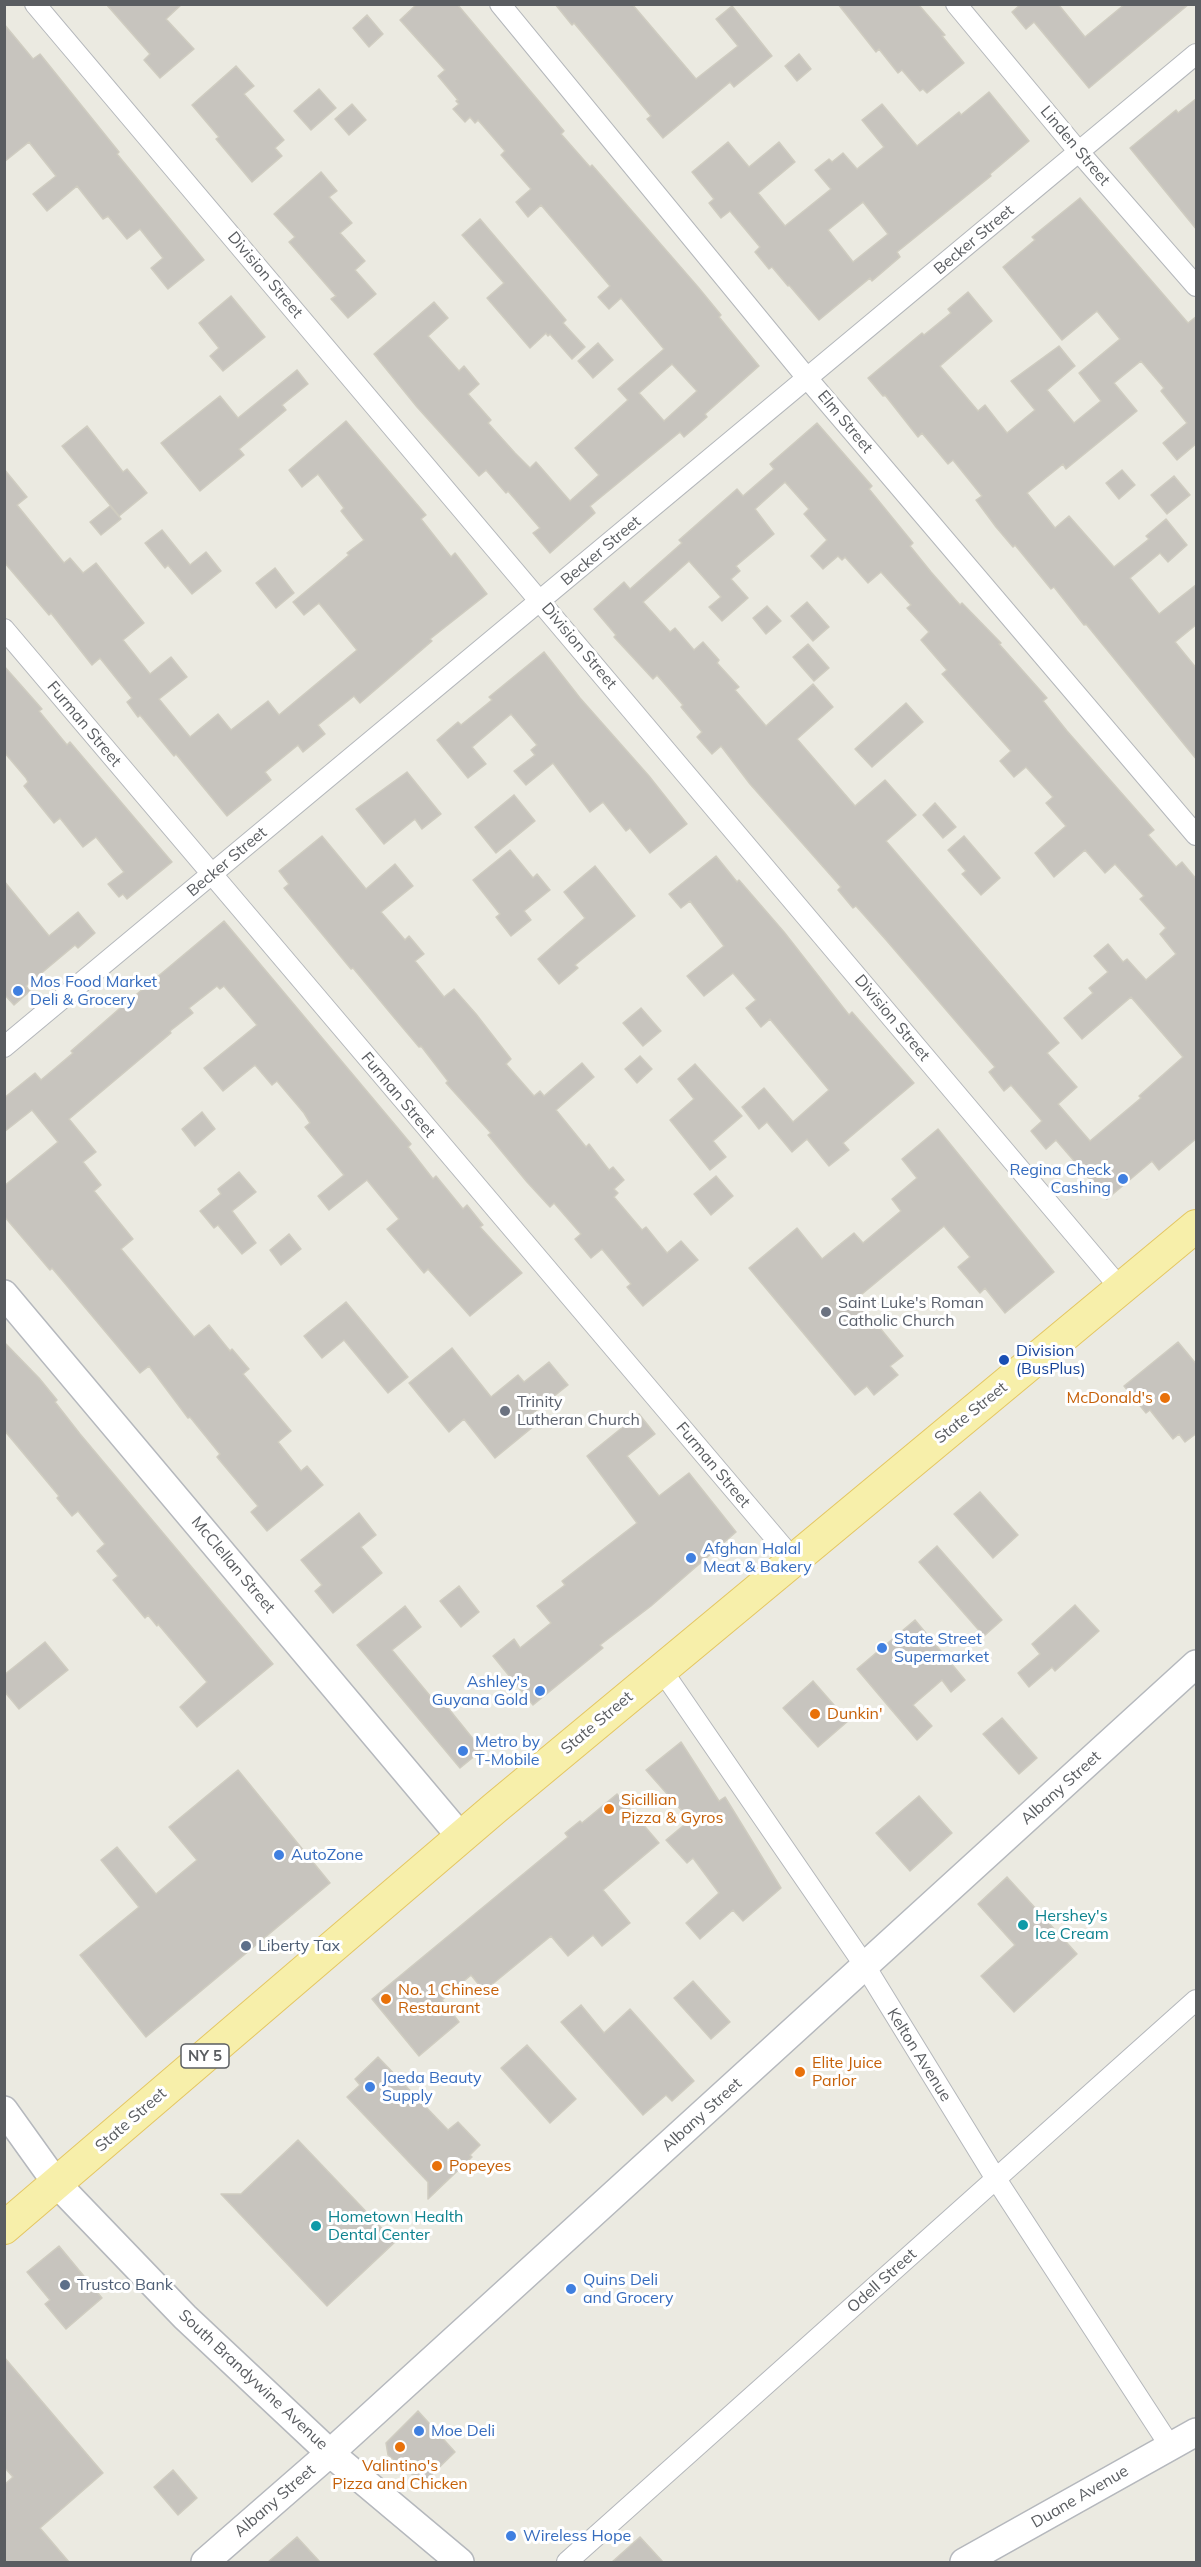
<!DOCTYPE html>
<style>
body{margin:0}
#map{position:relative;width:1201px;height:2567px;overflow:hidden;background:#ebeae1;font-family:Mulish,sans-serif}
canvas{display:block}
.frame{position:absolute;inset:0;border:6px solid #5a5d61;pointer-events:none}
</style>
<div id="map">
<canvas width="1201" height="2567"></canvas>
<div class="frame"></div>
</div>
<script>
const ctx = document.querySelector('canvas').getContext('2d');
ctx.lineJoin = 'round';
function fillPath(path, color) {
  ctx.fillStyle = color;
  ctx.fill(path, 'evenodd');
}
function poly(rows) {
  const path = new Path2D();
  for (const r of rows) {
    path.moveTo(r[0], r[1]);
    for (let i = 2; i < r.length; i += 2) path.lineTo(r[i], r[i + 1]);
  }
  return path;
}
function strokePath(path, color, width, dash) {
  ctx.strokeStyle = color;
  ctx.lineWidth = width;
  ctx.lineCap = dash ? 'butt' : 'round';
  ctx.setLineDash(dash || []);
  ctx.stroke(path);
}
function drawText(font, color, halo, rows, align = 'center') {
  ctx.font = font + ' Mulish,sans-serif';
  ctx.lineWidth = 6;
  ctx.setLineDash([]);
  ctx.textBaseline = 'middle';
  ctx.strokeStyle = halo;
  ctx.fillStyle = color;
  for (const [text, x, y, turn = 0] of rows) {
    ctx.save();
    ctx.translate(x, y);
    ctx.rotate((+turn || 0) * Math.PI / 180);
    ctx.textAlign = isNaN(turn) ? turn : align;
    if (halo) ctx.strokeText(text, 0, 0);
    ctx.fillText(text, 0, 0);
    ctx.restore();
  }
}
const building = poly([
 [106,4,182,4,166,19,194,49,160,78,144,60,150,54,106,4],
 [417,4,457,4,564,131,561,134,590,167,592,165,698,287,721,315,719,317,759,366,705,414,707,417,684,437,680,432,590,506,595,513,550,553,533,533,540,528,508,491,506,493,486,470,479,476,417,407,374,354,434,302,448,318,428,336,459,371,464,366,479,384,468,394,491,420,488,423,515,453,530,468,536,462,570,501,599,475,575,448,628,400,618,389,664,349,621,298,609,309,598,297,610,286,541,205,528,217,516,202,531,189,501,155,505,151,478,120,475,123,470,117,465,122,453,109,459,104,456,101,458,100,438,76,445,70,400,20,417,4],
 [672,364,697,391,664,421,639,393,672,364],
 [555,4,632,4,696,79,738,46,716,19,732,6,772,56,734,87,730,82,663,138,647,119,651,116,624,83,574,23,572,25,555,4],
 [838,4,918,4,945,35,942,36,964,63,927,93,923,89,920,91,902,70,898,73,879,49,876,52,838,4],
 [1021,4,1058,4,1085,37,1125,4,1189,4,1089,88,1034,22,1026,29,1012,12,1021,4],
 [367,15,383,34,369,47,353,28,367,15],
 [4,24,33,59,40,54,119,152,117,154,204,260,168,289,151,268,163,258,140,229,127,239,108,216,103,219,77,186,47,211,33,194,56,176,29,142,4,162,4,24],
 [799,54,811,69,797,81,785,66,799,54],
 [236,66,254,86,244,94,284,140,275,148,282,156,252,182,216,139,219,137,192,105,236,66],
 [319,89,336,108,311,130,294,111,319,89],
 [989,92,1029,141,990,174,991,176,897,252,900,257,872,281,870,278,819,320,789,285,788,286,772,267,769,269,755,252,760,247,730,211,721,218,709,203,714,199,692,172,728,142,749,167,779,142,795,162,758,193,785,226,831,189,815,170,829,159,832,162,843,153,857,169,884,147,862,120,882,104,917,146,959,112,961,115,989,92],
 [863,202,888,234,853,262,828,230,863,202],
 [1197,98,1197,230,1130,148,1176,110,1178,113,1197,98],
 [352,104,366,120,349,135,335,119,352,104],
 [321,172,337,191,329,197,352,223,340,233,365,261,355,270,376,294,348,318,331,299,336,296,289,242,295,237,274,214,321,172],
 [1080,198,1188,323,1197,316,1197,443,1177,460,1163,443,1187,423,1161,391,1164,388,1141,361,1114,383,1137,411,1066,469,1063,464,1027,493,1055,528,1069,516,1114,567,1149,539,1146,536,1166,519,1187,545,1168,562,1160,553,1130,578,1159,614,1197,584,1197,624,1175,642,1197,669,1197,760,1086,624,1084,625,1054,587,1051,589,1015,545,1013,547,996,527,976,500,982,496,953,460,948,464,922,433,918,437,885,395,883,396,868,378,922,333,924,335,951,313,948,309,968,292,992,321,940,366,978,411,985,405,1007,433,1035,410,1011,381,1059,346,1075,366,1047,390,1074,423,1101,401,1079,373,1120,339,1097,311,1062,340,1003,267,1035,240,1032,237,1080,198],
 [480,219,566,320,563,323,585,347,572,359,550,334,548,336,546,333,530,348,487,298,504,283,462,235,480,219],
 [231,296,265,337,223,371,210,356,219,348,199,323,231,296],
 [598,343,613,360,593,378,578,361,598,343],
 [297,370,308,384,282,405,286,410,239,449,244,455,200,491,161,443,220,396,238,418,297,370],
 [346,421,426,515,421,519,451,557,455,553,487,594,430,639,432,641,360,703,354,696,318,725,325,734,303,752,298,745,265,772,271,780,227,816,176,754,174,756,140,715,138,717,127,702,132,698,100,658,92,665,51,613,49,615,4,562,4,469,27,497,17,505,64,563,70,558,83,573,96,563,144,623,123,640,150,674,171,657,187,677,159,699,190,737,218,714,231,730,268,701,279,715,357,650,319,603,304,615,293,602,335,567,349,555,347,553,364,540,341,511,344,508,318,474,302,487,289,470,346,421],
 [817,423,872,486,869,489,913,543,910,546,931,572,960,605,962,603,1001,643,999,644,1047,698,1043,701,1067,731,1154,830,1148,835,1176,867,1182,862,1197,880,1197,1138,1159,1170,1152,1161,1107,1199,1056,1140,1046,1149,1031,1131,1042,1121,1011,1085,1004,1091,989,1072,995,1067,887,941,856,906,853,908,838,890,841,887,750,784,721,746,712,754,697,737,702,732,681,707,683,705,657,675,653,679,614,637,616,635,594,609,624,582,630,589,682,543,679,540,737,489,743,496,774,469,770,464,817,423],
 [785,482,809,509,804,514,827,540,811,556,823,569,838,556,842,560,845,557,868,583,881,572,911,605,907,608,929,632,921,640,947,670,942,674,1011,751,1000,761,1014,777,1026,767,1053,797,1046,803,1066,826,1035,853,1054,877,1085,850,1105,873,1115,864,1144,896,1140,899,1166,928,1160,934,1176,954,1146,980,1127,959,1123,962,1108,944,1094,956,1108,972,1089,988,1093,993,1064,1018,1082,1039,1131,997,1183,1057,1139,1096,1141,1098,1090,1141,1058,1104,1077,1087,1047,1053,1059,1043,886,841,916,815,885,780,855,806,797,739,833,707,813,684,766,726,735,690,739,687,717,663,719,660,703,642,694,650,675,628,670,632,643,602,689,561,721,597,709,607,722,621,748,598,731,579,740,571,736,566,774,534,755,509,785,482],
 [87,426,123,472,127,469,147,493,119,516,62,446,87,426],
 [1122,470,1135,485,1119,499,1106,483,1122,470],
 [1174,476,1190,495,1167,514,1151,495,1174,476],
 [110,506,121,519,101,535,90,522,110,506],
 [162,530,190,565,206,552,221,571,192,594,168,565,165,568,145,543,162,530],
 [275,568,294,593,276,608,256,583,275,568],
 [807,602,829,627,813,641,791,616,807,602],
 [767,606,781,621,766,634,753,618,767,606],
 [808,644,829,668,814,681,793,657,808,644],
 [544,652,580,698,649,776,687,824,650,853,630,828,626,831,603,802,590,812,553,763,526,785,514,771,535,755,531,750,537,745,511,714,472,747,486,764,468,778,437,740,458,722,461,725,492,700,489,697,544,652],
 [4,666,42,709,39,711,67,745,70,742,172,862,127,899,123,894,119,897,108,884,124,872,96,837,83,847,60,818,54,823,24,786,28,782,26,778,4,752,4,666],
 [906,703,923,722,872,767,855,749,906,703],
 [407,772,441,814,422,829,415,819,384,844,356,809,407,772],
 [514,795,535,821,496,853,475,827,514,795],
 [935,803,956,827,943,838,923,815,935,803],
 [322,836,366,889,395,864,413,886,381,912,405,940,409,936,424,954,415,961,444,997,454,989,476,1014,511,1059,506,1064,534,1096,540,1091,544,1096,582,1063,594,1077,556,1110,586,1147,589,1144,609,1170,613,1167,624,1180,614,1189,618,1193,614,1197,642,1230,646,1227,667,1253,681,1241,698,1260,643,1306,627,1287,631,1284,602,1249,591,1258,575,1239,581,1234,554,1203,550,1207,527,1182,488,1135,491,1133,446,1083,448,1081,421,1046,419,1047,392,1015,353,968,351,969,284,888,289,884,279,871,322,836],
 [964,836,1000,878,981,895,962,874,966,871,948,850,964,836],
 [510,850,533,878,537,874,550,890,524,911,531,920,511,936,496,917,500,914,473,880,510,850],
 [716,856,737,882,739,880,784,932,849,1015,852,1012,914,1083,843,1143,849,1150,829,1166,807,1139,792,1152,767,1122,759,1129,742,1107,764,1088,793,1122,829,1090,770,1019,761,1027,746,1008,756,1000,733,973,704,996,687,976,724,946,690,901,681,908,669,894,716,856],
 [595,866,635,916,575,965,578,968,559,984,538,959,585,918,564,892,595,866],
 [4,881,49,936,78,912,95,933,78,948,75,945,26,986,30,991,14,1005,4,994,4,881],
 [224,921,396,1126,411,1144,408,1147,433,1179,436,1176,463,1209,467,1205,483,1225,480,1227,522,1273,470,1316,428,1269,424,1273,387,1229,399,1219,367,1180,329,1210,318,1196,344,1175,305,1127,310,1123,304,1113,277,1081,272,1085,255,1065,223,1091,204,1068,257,1025,224,986,220,989,217,986,189,1008,193,1013,170,1031,171,1033,69,1119,96,1152,83,1162,101,1185,94,1191,133,1239,121,1249,194,1337,209,1325,230,1351,232,1349,249,1369,243,1374,291,1431,278,1442,301,1471,307,1466,323,1485,267,1531,251,1512,258,1506,217,1457,220,1454,190,1417,188,1418,149,1366,140,1373,52,1268,50,1270,4,1216,4,1186,58,1142,32,1110,4,1132,4,1098,35,1073,41,1080,73,1053,71,1051,119,1009,224,921],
 [641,1008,661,1031,643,1046,623,1023,641,1008],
 [640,1056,652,1069,637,1083,625,1069,640,1056],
 [695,1064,742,1116,713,1141,726,1157,710,1170,670,1120,694,1099,678,1079,695,1064],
 [202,1112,215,1129,195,1146,182,1129,202,1112],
 [938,1129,1054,1272,1005,1313,985,1288,980,1293,958,1267,970,1257,944,1226,856,1299,903,1356,890,1366,898,1375,874,1395,867,1386,855,1395,749,1268,797,1228,822,1259,854,1233,863,1243,901,1211,892,1199,917,1178,902,1159,938,1129],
 [239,1172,256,1192,232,1211,256,1243,242,1254,218,1225,214,1228,200,1211,221,1194,218,1189,239,1172],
 [716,1176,733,1196,711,1215,694,1194,716,1176],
 [289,1234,301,1249,281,1265,270,1250,289,1234],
 [346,1302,408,1377,388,1393,344,1340,322,1358,304,1336,346,1302],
 [4,1342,39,1378,57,1400,55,1402,80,1434,273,1664,197,1727,180,1707,207,1682,158,1624,157,1626,148,1615,145,1618,113,1580,118,1576,97,1551,105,1544,78,1511,72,1516,57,1498,59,1496,4,1430,4,1342],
 [1178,1342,1197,1365,1197,1433,1185,1442,1179,1434,1173,1439,1150,1410,1146,1413,1124,1386,1178,1342],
 [452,1348,491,1397,518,1375,524,1382,549,1362,568,1385,527,1418,534,1426,495,1458,464,1419,449,1432,409,1383,452,1348],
 [639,1414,655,1434,627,1456,659,1496,689,1473,736,1532,651,1606,600,1645,603,1648,533,1705,493,1656,514,1639,520,1648,551,1623,537,1606,565,1585,562,1581,637,1523,587,1456,639,1414],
 [980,1492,1018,1535,993,1558,954,1514,980,1492],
 [359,1513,376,1535,361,1547,382,1573,333,1613,315,1591,322,1585,301,1560,359,1513],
 [937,1546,1002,1620,984,1636,919,1562,937,1546],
 [459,1586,479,1612,461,1627,440,1601,459,1586],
 [1075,1605,1099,1631,1055,1671,1052,1667,1029,1687,1018,1673,1040,1654,1032,1644,1075,1605],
 [405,1606,421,1627,392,1650,431,1697,436,1693,482,1750,460,1768,357,1645,405,1606],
 [915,1620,965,1680,951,1692,942,1680,913,1705,932,1726,917,1740,857,1669,915,1620],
 [45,1642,68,1670,19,1709,4,1691,4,1675,45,1642],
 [813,1681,848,1721,818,1747,783,1708,813,1681],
 [1002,1718,1037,1758,1019,1774,983,1734,1002,1718],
 [681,1742,719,1801,725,1797,781,1888,743,1921,733,1910,700,1939,686,1923,719,1893,693,1858,687,1863,666,1840,690,1820,646,1770,681,1742],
 [238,1770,330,1883,146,2037,80,1955,139,1907,101,1860,117,1847,156,1894,197,1860,169,1827,238,1770],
 [617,1794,659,1843,603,1890,630,1923,602,1946,593,1935,568,1956,551,1936,484,1991,471,1975,442,2000,459,2022,419,2056,372,1999,568,1837,565,1833,580,1821,582,1823,617,1794],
 [919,1796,952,1833,910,1871,876,1833,919,1796],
 [1007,1877,1077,1954,1014,2012,981,1976,1015,1945,978,1904,1007,1877],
 [693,1981,730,2022,711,2039,674,1998,693,1981],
 [581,2005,604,2033,630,2009,694,2081,672,2101,666,2095,643,2115,561,2022,581,2005],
 [527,2045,576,2099,550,2123,501,2068,527,2045],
 [378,2057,448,2130,458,2122,480,2145,470,2155,472,2157,428,2199,428,2182,347,2097,360,2085,355,2079,378,2057],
 [298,2140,395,2242,327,2306,221,2194,241,2194,298,2140],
 [59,2246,102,2298,66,2329,45,2304,50,2300,27,2272,59,2246],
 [4,2357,103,2473,40,2528,69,2562,4,2562,4,2485,13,2477,4,2467,4,2357],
 [418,2411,455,2452,423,2483,388,2455,386,2443,418,2411],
 [173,2470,197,2498,178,2515,154,2487,173,2470],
 [297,2537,320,2562,268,2562,297,2537],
 [640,2537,663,2562,612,2562,640,2537]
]);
const street = poly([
 [35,4,1121,1289],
 [500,4,807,378,1196,835],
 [956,4,1079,152,1196,286],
 [4,629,793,1559],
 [4,1047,1196,54],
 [661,1669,865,1966,996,2179,1170,2446],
 [567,2562,1196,2000]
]);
const secondary = poly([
 [4,1294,461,1837],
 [4,2110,57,2184,185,2317,330,2453,460,2562],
 [205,2562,330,2453,1196,1664],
 [964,2562,1196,2432]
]);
const primary = poly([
 [4,2228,495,1808,1196,1226]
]);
const markers = [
 [18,991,6,"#3f7fe0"],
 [1123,1179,6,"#3f7fe0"],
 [826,1312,6,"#6b7280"],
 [1004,1360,6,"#1a4fb4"],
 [1165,1398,6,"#e8710a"],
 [505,1411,6,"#6b7280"],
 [691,1558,6,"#3f7fe0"],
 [882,1648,6,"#3f7fe0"],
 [540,1691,6,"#3f7fe0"],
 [815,1714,6,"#e8710a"],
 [463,1751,6,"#3f7fe0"],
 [609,1809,6,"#e8710a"],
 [279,1855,6,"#3f7fe0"],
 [1023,1925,6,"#0f9aa8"],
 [246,1946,6,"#5c6f8a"],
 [386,1999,6,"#e8710a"],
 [800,2072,6,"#e8710a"],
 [370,2087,6,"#3f7fe0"],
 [437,2166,6,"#e8710a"],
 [316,2226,6,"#0f9aa8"],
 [65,2285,6,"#5c6f8a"],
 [571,2289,6,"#3f7fe0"],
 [419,2431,6,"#3f7fe0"],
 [400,2447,6,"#e8710a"],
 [511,2536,6,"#3f7fe0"]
];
const shields = [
 [205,2056,48]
];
const shieldNames = [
 ["NY 5",205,2056]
];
const streetNames = [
 ["Linden Street",1075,146,50],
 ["Becker Street",974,240,-40],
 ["Division Street",265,275,50],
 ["Elm Street",845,422,50],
 ["Becker Street",601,551,-40],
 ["Division Street",579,646,50],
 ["Furman Street",84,724,50],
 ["Becker Street",227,862,-40],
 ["Division Street",892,1018,50],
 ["Furman Street",398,1095,50],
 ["State Street",971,1413,-39],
 ["Furman Street",713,1465,50],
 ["McClellan Street",233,1565,50],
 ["State Street",597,1723,-40],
 ["Albany Street",1061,1788,-42],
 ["Kelton Avenue",919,2055,58],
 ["Albany Street",702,2115,-42],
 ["State Street",131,2120,-41],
 ["Odell Street",882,2281,-42],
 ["South Brandywine Avenue",253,2380,43],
 ["Duane Avenue",1080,2497,-30],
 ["Albany Street",275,2501,-41]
];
const shopNames = [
 ["Mos Food Market",30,982],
 ["Deli & Grocery",30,1000],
 ["Regina Check",1111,1170,"right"],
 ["Cashing",1111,1188,"right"],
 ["Afghan Halal",703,1549],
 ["Meat & Bakery",703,1567],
 ["State Street",894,1639],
 ["Supermarket",894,1657],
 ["Ashley's",528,1682,"right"],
 ["Guyana Gold",528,1700,"right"],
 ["Metro by",475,1742],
 ["T-Mobile",475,1760],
 ["AutoZone",291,1855],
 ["Jaeda Beauty",382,2078],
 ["Supply",382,2096],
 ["Quins Deli",583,2280],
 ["and Grocery",583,2298],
 ["Moe Deli",431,2431],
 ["Wireless Hope",523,2536]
];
const worshipNames = [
 ["Saint Luke's Roman",838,1303],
 ["Catholic Church",838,1321],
 ["Trinity",517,1402],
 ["Lutheran Church",517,1420]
];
const transitNames = [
 ["Division",1016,1351],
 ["(BusPlus)",1016,1369]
];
const foodNames = [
 ["McDonald's",1153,1398,"right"],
 ["Dunkin'",827,1714],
 ["Sicillian",621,1800],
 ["Pizza & Gyros",621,1818],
 ["No. 1 Chinese",398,1990],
 ["Restaurant",398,2008],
 ["Elite Juice",812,2063],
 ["Parlor",812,2081],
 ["Popeyes",449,2166],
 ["Valintino's",400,2466,"center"],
 ["Pizza and Chicken",400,2484,"center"]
];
const cultureNames = [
 ["Hershey's",1035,1916],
 ["Ice Cream",1035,1934],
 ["Hometown Health",328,2217],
 ["Dental Center",328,2235]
];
const serviceNames = [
 ["Liberty Tax",258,1946],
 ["Trustco Bank",77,2285]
];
fillPath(building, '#c7c4be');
strokePath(building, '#cfccc0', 1.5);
strokePath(street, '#b4b7bb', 22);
strokePath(secondary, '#b5b8bd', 30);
strokePath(primary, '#e4c662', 34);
strokePath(street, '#fff', 20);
strokePath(secondary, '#fff', 27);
strokePath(primary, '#f7efaa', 32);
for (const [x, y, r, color] of markers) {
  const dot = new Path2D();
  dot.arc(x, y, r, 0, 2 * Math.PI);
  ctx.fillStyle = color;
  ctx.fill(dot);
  strokePath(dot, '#fff', 2);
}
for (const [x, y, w] of shields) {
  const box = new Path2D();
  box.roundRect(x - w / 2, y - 12, w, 24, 4.5);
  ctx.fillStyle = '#fff';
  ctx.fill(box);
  strokePath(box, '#5a5d61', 1.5);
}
drawText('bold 15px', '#5a5d61', null, shieldNames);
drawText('16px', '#5a5d61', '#fff', streetNames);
drawText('16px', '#366cbe', '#fff', shopNames, 'left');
drawText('16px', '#5b616d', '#fff', worshipNames, 'left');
drawText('16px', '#164399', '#fff', transitNames, 'left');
drawText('16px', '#c56008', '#fff', foodNames, 'left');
drawText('16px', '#0d838f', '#fff', cultureNames, 'left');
drawText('16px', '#4e5e75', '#fff', serviceNames, 'left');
</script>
